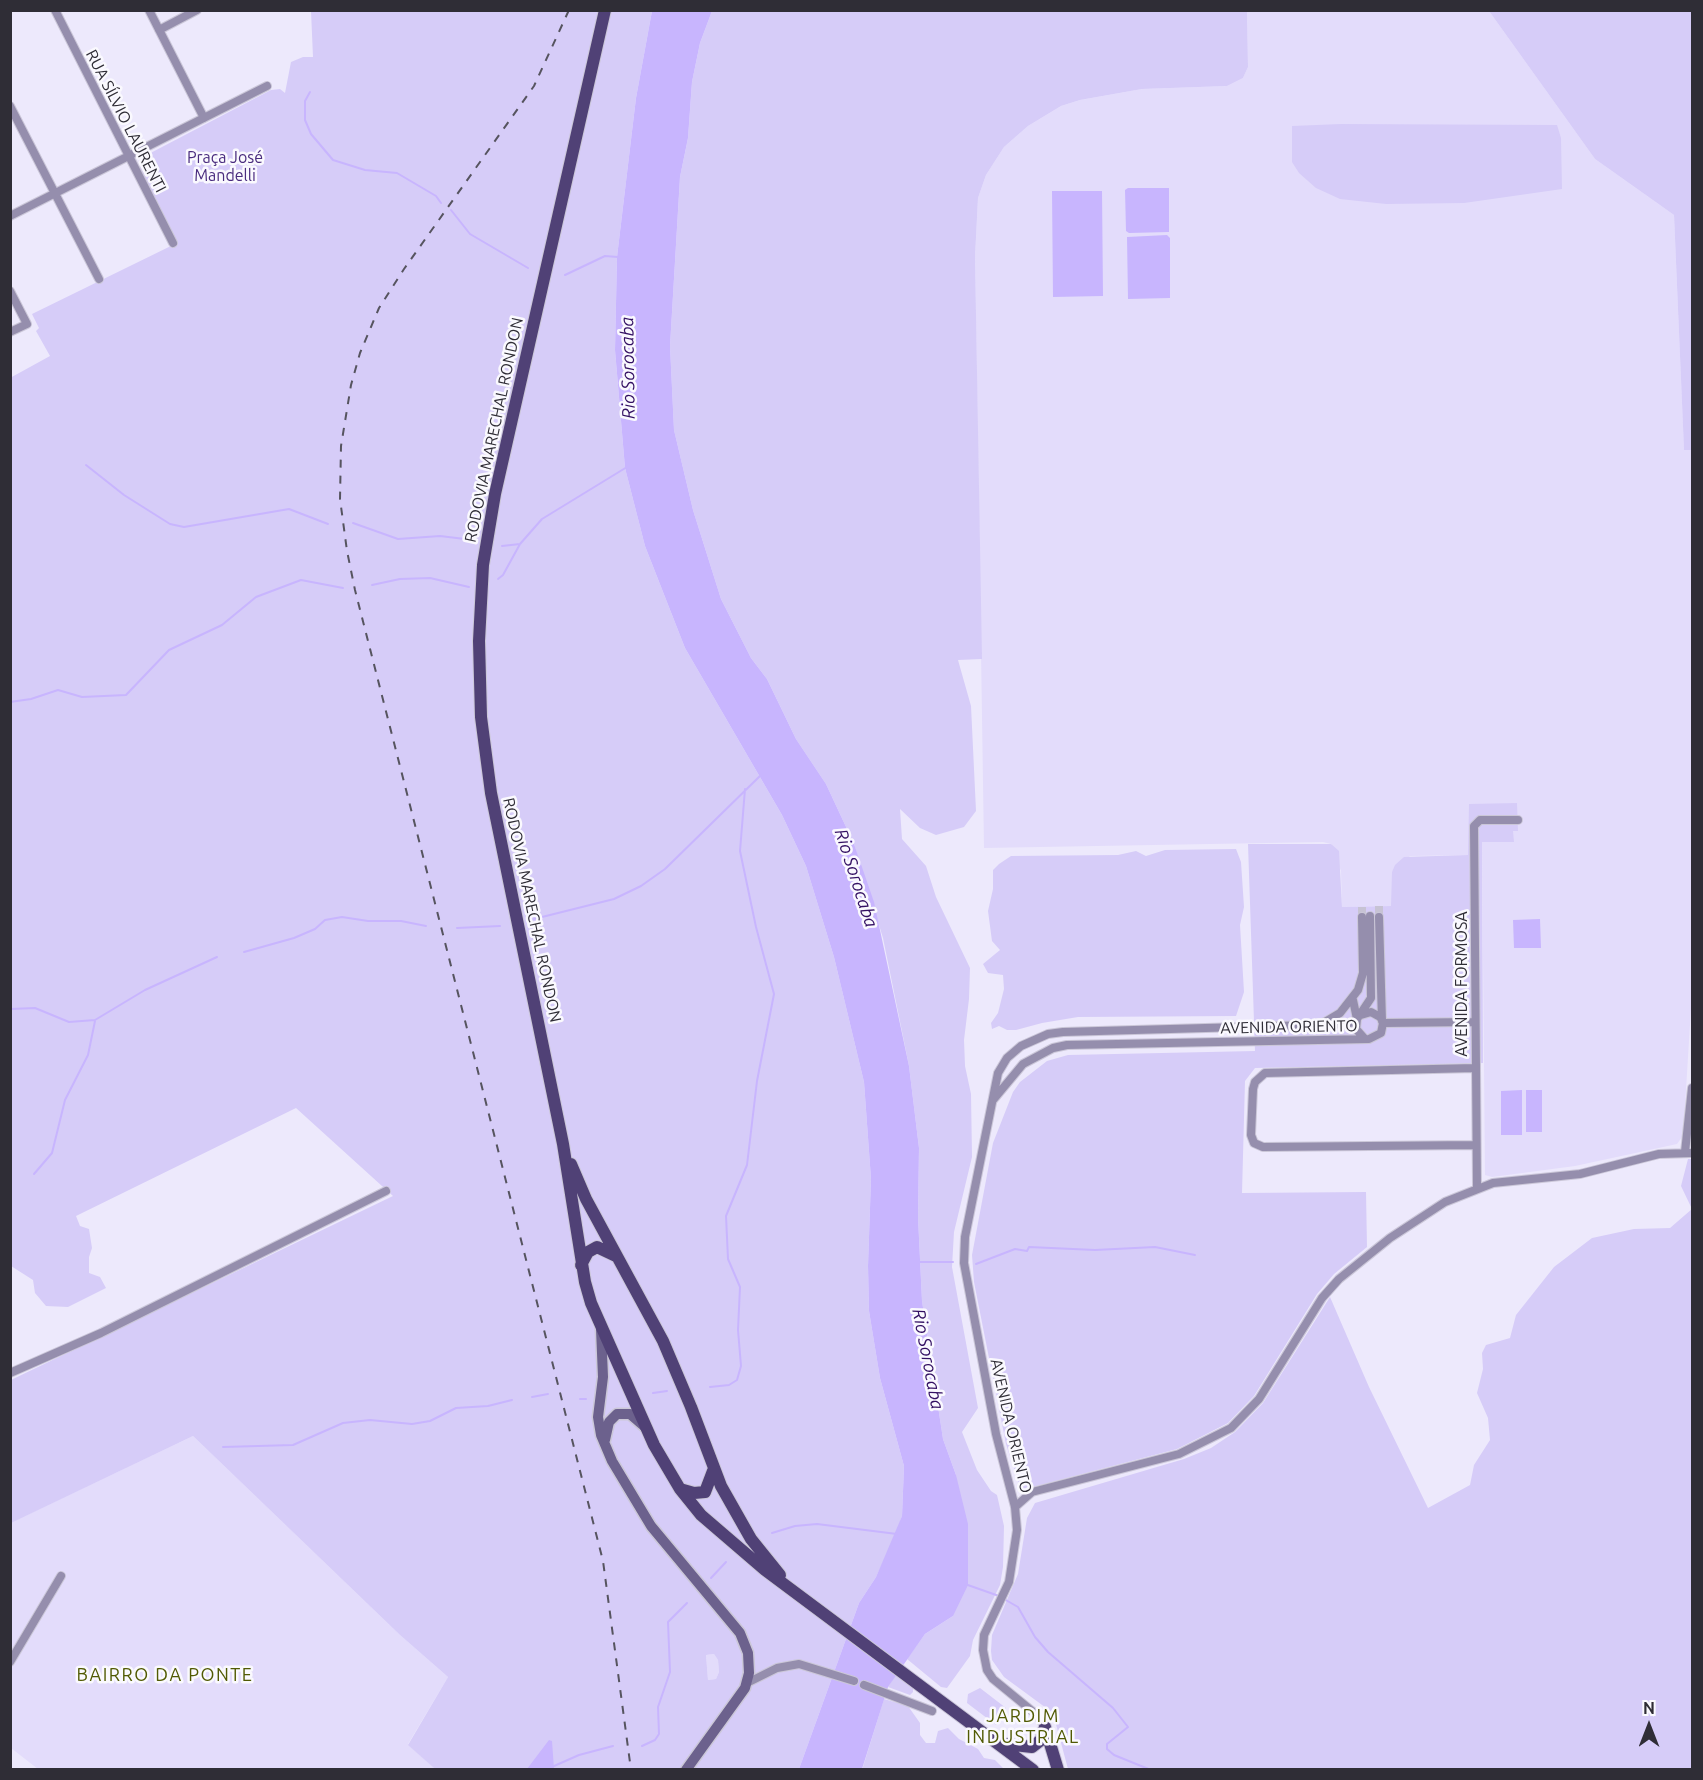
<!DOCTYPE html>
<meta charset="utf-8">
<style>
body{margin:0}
#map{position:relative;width:1703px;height:1780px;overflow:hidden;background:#ede9fc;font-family:Ubuntu,sans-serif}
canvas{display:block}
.frame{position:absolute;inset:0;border:12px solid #2f2d36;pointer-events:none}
.north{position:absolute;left:1619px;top:1696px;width:60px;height:60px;-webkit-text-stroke:4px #faf9fe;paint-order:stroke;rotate:0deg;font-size:16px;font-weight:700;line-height:24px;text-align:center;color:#2f2d36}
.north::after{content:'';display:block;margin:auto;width:21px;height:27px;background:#2f2d36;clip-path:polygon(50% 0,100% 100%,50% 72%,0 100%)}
</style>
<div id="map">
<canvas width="1703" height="1780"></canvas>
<div class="frame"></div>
<div class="north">N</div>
</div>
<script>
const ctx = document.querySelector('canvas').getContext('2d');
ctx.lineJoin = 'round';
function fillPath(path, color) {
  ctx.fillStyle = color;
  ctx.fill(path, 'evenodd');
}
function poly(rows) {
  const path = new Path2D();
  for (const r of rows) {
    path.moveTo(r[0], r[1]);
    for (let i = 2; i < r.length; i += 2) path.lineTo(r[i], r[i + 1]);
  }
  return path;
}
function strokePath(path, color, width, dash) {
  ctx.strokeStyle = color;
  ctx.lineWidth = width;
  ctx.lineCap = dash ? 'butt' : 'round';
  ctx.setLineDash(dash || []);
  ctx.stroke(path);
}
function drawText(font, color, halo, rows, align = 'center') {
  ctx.font = font + ' Ubuntu,sans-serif';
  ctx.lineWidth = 5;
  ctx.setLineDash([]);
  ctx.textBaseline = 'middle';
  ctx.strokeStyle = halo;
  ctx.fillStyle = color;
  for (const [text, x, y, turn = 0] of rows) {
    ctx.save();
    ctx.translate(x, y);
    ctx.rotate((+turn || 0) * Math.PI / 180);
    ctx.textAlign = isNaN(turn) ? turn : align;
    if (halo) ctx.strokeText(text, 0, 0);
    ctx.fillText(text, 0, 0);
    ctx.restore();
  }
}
const built = poly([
 [1247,11,1489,11,1595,159,1674,215,1684,449,1692,450,1692,992,1685,1106,1682,1137,1677,1144,1575,1166,1492,1177,1485,1175,1482,842,1513,842,1513,831,1517,831,1517,804,1468,855,1410,856,1392,872,1392,906,1342,907,1341,871,1331,844,1323,842,984,848,975,257,978,198,986,175,1004,147,1028,126,1061,106,1080,100,1142,89,1227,86,1243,78,1248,67],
 [193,1436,400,1635,448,1677,408,1744,435,1769,38,1769,11,1748,10,1523],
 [714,1654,718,1660,719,1672,716,1679,708,1680,706,1655]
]);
const green = poly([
 [311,11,652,11,636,98,617,257,615,350,625,468,645,546,685,648,782,815,806,866,834,957,864,1082,871,1179,868,1266,869,1311,880,1378,904,1466,902,1516,896,1534,876,1577,859,1603,799,1769,435,1769,408,1745,448,1677,400,1635,193,1436,11,1523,11,1380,393,1196,296,1108,76,1216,80,1226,89,1229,92,1248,89,1257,89,1273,100,1277,106,1288,68,1307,46,1306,35,1293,33,1280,11,1266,10,378,50,356,36,331,39,328,32,314,177,243,140,168,141,158,271,90,280,89,285,93,291,62,303,57,313,57],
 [714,1654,718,1660,719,1672,716,1679,708,1680,706,1655],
 [712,11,1247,11,1248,67,1243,78,1227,86,1142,89,1080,100,1061,106,1028,126,1004,147,986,175,978,198,975,257,982,659,958,660,971,706,976,811,964,827,936,835,920,828,900,809,902,839,926,866,936,897,970,968,969,999,964,1040,965,1066,971,1094,972,1157,954,1232,952,1267,978,1408,962,1432,977,1470,991,1491,997,1495,1004,1526,1003,1567,1000,1585,973,1640,970,1656,947,1688,941,1687,907,1659,925,1634,953,1616,956,1475,943,1439,922,1301,918,1217,919,1148,909,1066,883,938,854,844,826,784,796,739,767,679,751,658,721,599,693,510,674,430,670,346,680,177,688,138,692,82,700,43],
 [1489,11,1692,11,1692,450,1684,450,1674,215,1595,159],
 [1341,124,1557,125,1561,138,1562,189,1464,203,1386,204,1340,199,1316,188,1299,173,1292,162,1292,126],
 [1517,803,1518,831,1513,831,1514,842,1482,842,1483,1063,1255,1068,1245,1081,1242,1193,1366,1192,1367,1247,1334,1274,1317,1294,1254,1396,1228,1423,1177,1449,1021,1490,1006,1444,974,1282,972,1255,993,1143,1013,1092,1020,1082,1047,1061,1068,1055,1255,1051,1248,844,1331,844,1339,851,1342,907,1391,906,1392,872,1395,865,1404,857,1468,855,1469,804],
 [1236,849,1241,862,1244,907,1240,925,1244,992,1236,1016,1078,1017,1042,1023,1016,1030,1007,1030,999,1026,992,1029,991,1023,998,1013,1004,989,1003,975,988,973,983,964,1000,950,992,941,988,911,993,889,993,870,999,864,1011,856,1118,855,1136,851,1146,856,1165,850],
 [1688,1159,1692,1159,1692,1769,1068,1769,1053,1713,1004,1677,992,1660,991,1651,992,1635,1018,1574,1027,1518,1035,1503,1184,1459,1211,1448,1235,1432,1263,1403,1330,1297,1369,1387,1428,1508,1470,1485,1474,1465,1490,1440,1488,1418,1477,1393,1483,1369,1482,1353,1486,1345,1510,1338,1516,1315,1554,1267,1592,1238,1634,1229,1670,1228,1692,1209,1681,1186],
 [895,1675,913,1688,913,1692,910,1695,888,1687],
 [980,1688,1006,1708,1006,1715,996,1725,967,1703,968,1694],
 [884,1699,908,1706,920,1723,920,1735,926,1743,935,1743,938,1731,948,1728,959,1739,978,1749,984,1758,995,1760,1004,1769,862,1770]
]);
const water = poly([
 [652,11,712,11,700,43,692,82,688,138,680,177,670,346,674,430,693,510,721,599,751,658,767,679,796,739,826,784,854,844,874,902,909,1066,919,1148,918,1217,922,1301,943,1439,956,1475,968,1524,968,1585,953,1616,925,1634,888,1687,862,1769,799,1769,859,1603,876,1577,902,1516,904,1466,880,1378,869,1311,868,1266,871,1179,864,1082,834,957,806,866,782,815,685,648,645,546,625,468,615,350,617,257,636,98],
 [1128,188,1169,188,1169,232,1129,233,1126,231,1125,190],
 [1052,191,1102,191,1103,296,1053,297],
 [1167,235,1170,238,1170,298,1128,299,1127,237],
 [1540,919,1541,948,1514,948,1513,920],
 [1522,1090,1522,1135,1501,1135,1501,1091],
 [1526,1090,1542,1090,1542,1132,1526,1132],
 [549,1740,552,1741,554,1769,527,1769]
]);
const stream = poly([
 [310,92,305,101,305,120,311,134,333,160,365,170,397,173,436,196,441,203],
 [451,210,470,234,528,268],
 [565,275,605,256,618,257],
 [86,465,124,495,170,524,184,527,289,509,328,524],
 [353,523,398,539,440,536,473,540],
 [502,546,520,544],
 [498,579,503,575,520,544,542,519,627,467],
 [372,585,400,579,430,578,469,587],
 [10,702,31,699,58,690,82,697,126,695,169,650,222,625,256,597,301,580,343,588],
 [534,919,614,899,641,886,665,869,761,775],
 [457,928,500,926],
 [244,952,294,938,315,929,325,920,342,917,368,921,401,921,426,926],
 [10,1009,35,1008,69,1022,95,1020,145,990,217,957],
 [34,1174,52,1153,65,1100,88,1055,95,1021],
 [917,1262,953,1262],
 [976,1264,1015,1249,1027,1251,1029,1247,1095,1250,1155,1247,1195,1255],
 [710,1387,729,1385,737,1380,741,1366,738,1330,740,1287,728,1259,726,1216,747,1165,757,1081,774,994,756,927,740,851,745,789],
 [653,1393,667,1391],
 [532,1397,548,1394],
 [580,1399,586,1399],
 [223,1447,293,1445,343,1423,370,1420,412,1424,430,1421,456,1408,488,1406,512,1400],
 [772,1533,795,1526,817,1524,897,1534],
 [711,1578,726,1562],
 [965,1584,999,1596],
 [1004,1599,1018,1607,1035,1637,1048,1652,1113,1708,1128,1727,1107,1744,1107,1749,1114,1755,1151,1770],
 [642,1746,655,1740,659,1734,658,1707,670,1672,668,1622,687,1603],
 [545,1770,579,1755,613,1746]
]);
const minorTunnel = poly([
 [1379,906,1379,917],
 [1362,907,1362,917]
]);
const minor = poly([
 [55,10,173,243],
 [149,10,204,118],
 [159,30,197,10],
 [10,106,99,279],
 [10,216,267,86],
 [10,291,27,324,10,332],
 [1379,917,1382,1021],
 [1353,1000,1357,1019,1356,1029,1364,1038],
 [1361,1015,1371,1012,1380,1017,1383,1022],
 [1383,1023,1475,1022],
 [1320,1025,1340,1013,1358,990,1363,973,1362,917],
 [1475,1068,1265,1073,1255,1082,1253,1089,1251,1135,1254,1143,1263,1147,1476,1145],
 [993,1100,1023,1064,1053,1048,1067,1045,1369,1039,1381,1033,1383,1023],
 [1685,1152,1692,1088],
 [1477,1187,1474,826,1480,820,1518,820],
 [10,1373,101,1333,386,1191],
 [1015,1507,1032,1492,1179,1454,1231,1428,1259,1399,1322,1298,1339,1279,1390,1238,1445,1202,1493,1183,1580,1174,1659,1154,1692,1153],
 [10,1662,61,1576],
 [747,1683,777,1668,799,1664,854,1681],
 [864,1685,932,1711],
 [1045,1727,1037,1715,993,1679,987,1670,983,1650,984,1635,1009,1582,1017,1530,1015,1507,996,1434,964,1263,965,1237,998,1073,1007,1058,1021,1046,1048,1034,1063,1032,1348,1024,1357,1019,1371,998,1370,916]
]);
const secondary = poly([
 [601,1329,603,1377,598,1417,601,1435,612,1461,651,1526,740,1633,748,1653,749,1673,745,1688,686,1770],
 [605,1440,609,1422,617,1414,630,1414,645,1427]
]);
const primary = poly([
 [605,10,495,494,483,565,479,641,481,717,491,793,563,1144,585,1282,591,1303,654,1445,680,1489,701,1515,765,1570,1033,1770],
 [571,1164,586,1199,663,1341,691,1407,721,1486,751,1539,780,1575],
 [581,1265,588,1252,597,1247,616,1256],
 [680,1489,694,1493,705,1492,713,1471],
 [1045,1727,1058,1770],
 [1005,1744,1032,1747,1041,1740,1045,1727]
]);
const rail = poly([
 [569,10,534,86,404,269,379,308,360,353,351,385,341,446,340,499,347,551,355,590,603,1561,631,1770]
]);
const streetNames = [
 ["RUA SÍLVIO LAURENTI",126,121,63],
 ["RODOVIA MARECHAL RONDON",494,430,-78],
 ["RODOVIA MARECHAL RONDON",532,910,78],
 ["AVENIDA FORMOSA",1462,984,-90],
 ["AVENIDA ORIENTO",1289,1027,-1],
 ["AVENIDA ORIENTO",1011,1426,77]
];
const parkNames = [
 ["Praça José",225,158],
 ["Mandelli",225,176]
];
const waterNames = [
 ["Rio Sorocaba",628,368,-91],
 ["Rio Sorocaba",856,878,72],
 ["Rio Sorocaba",928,1359,79]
];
const neighbourhoodNames = [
 ["BAIRRO DA PONTE",165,1675],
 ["JARDIM",1023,1716],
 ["INDUSTRIAL",1023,1737]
];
fillPath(built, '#e3dcfb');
fillPath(green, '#d6ccf8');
fillPath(water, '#c8b5fe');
strokePath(stream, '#c8b5fe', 2);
strokePath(minorTunnel, '#c7c3d4', 8, [8, 4]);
strokePath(minor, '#cbc7d8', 10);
strokePath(secondary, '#cbc7d8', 13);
strokePath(primary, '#cbc7d8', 14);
strokePath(minor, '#958ead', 8);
strokePath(secondary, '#6c618d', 10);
strokePath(primary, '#504176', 12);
strokePath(rail, '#56545f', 2, [8, 8]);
drawText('16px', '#2f2d36', '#faf9fe', streetNames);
drawText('16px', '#492b7e', '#faf9fe', parkNames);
drawText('italic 18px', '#331063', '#faf9fe', waterNames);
ctx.letterSpacing = '1.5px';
drawText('18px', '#515a03', '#faf9fe', neighbourhoodNames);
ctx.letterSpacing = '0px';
</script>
